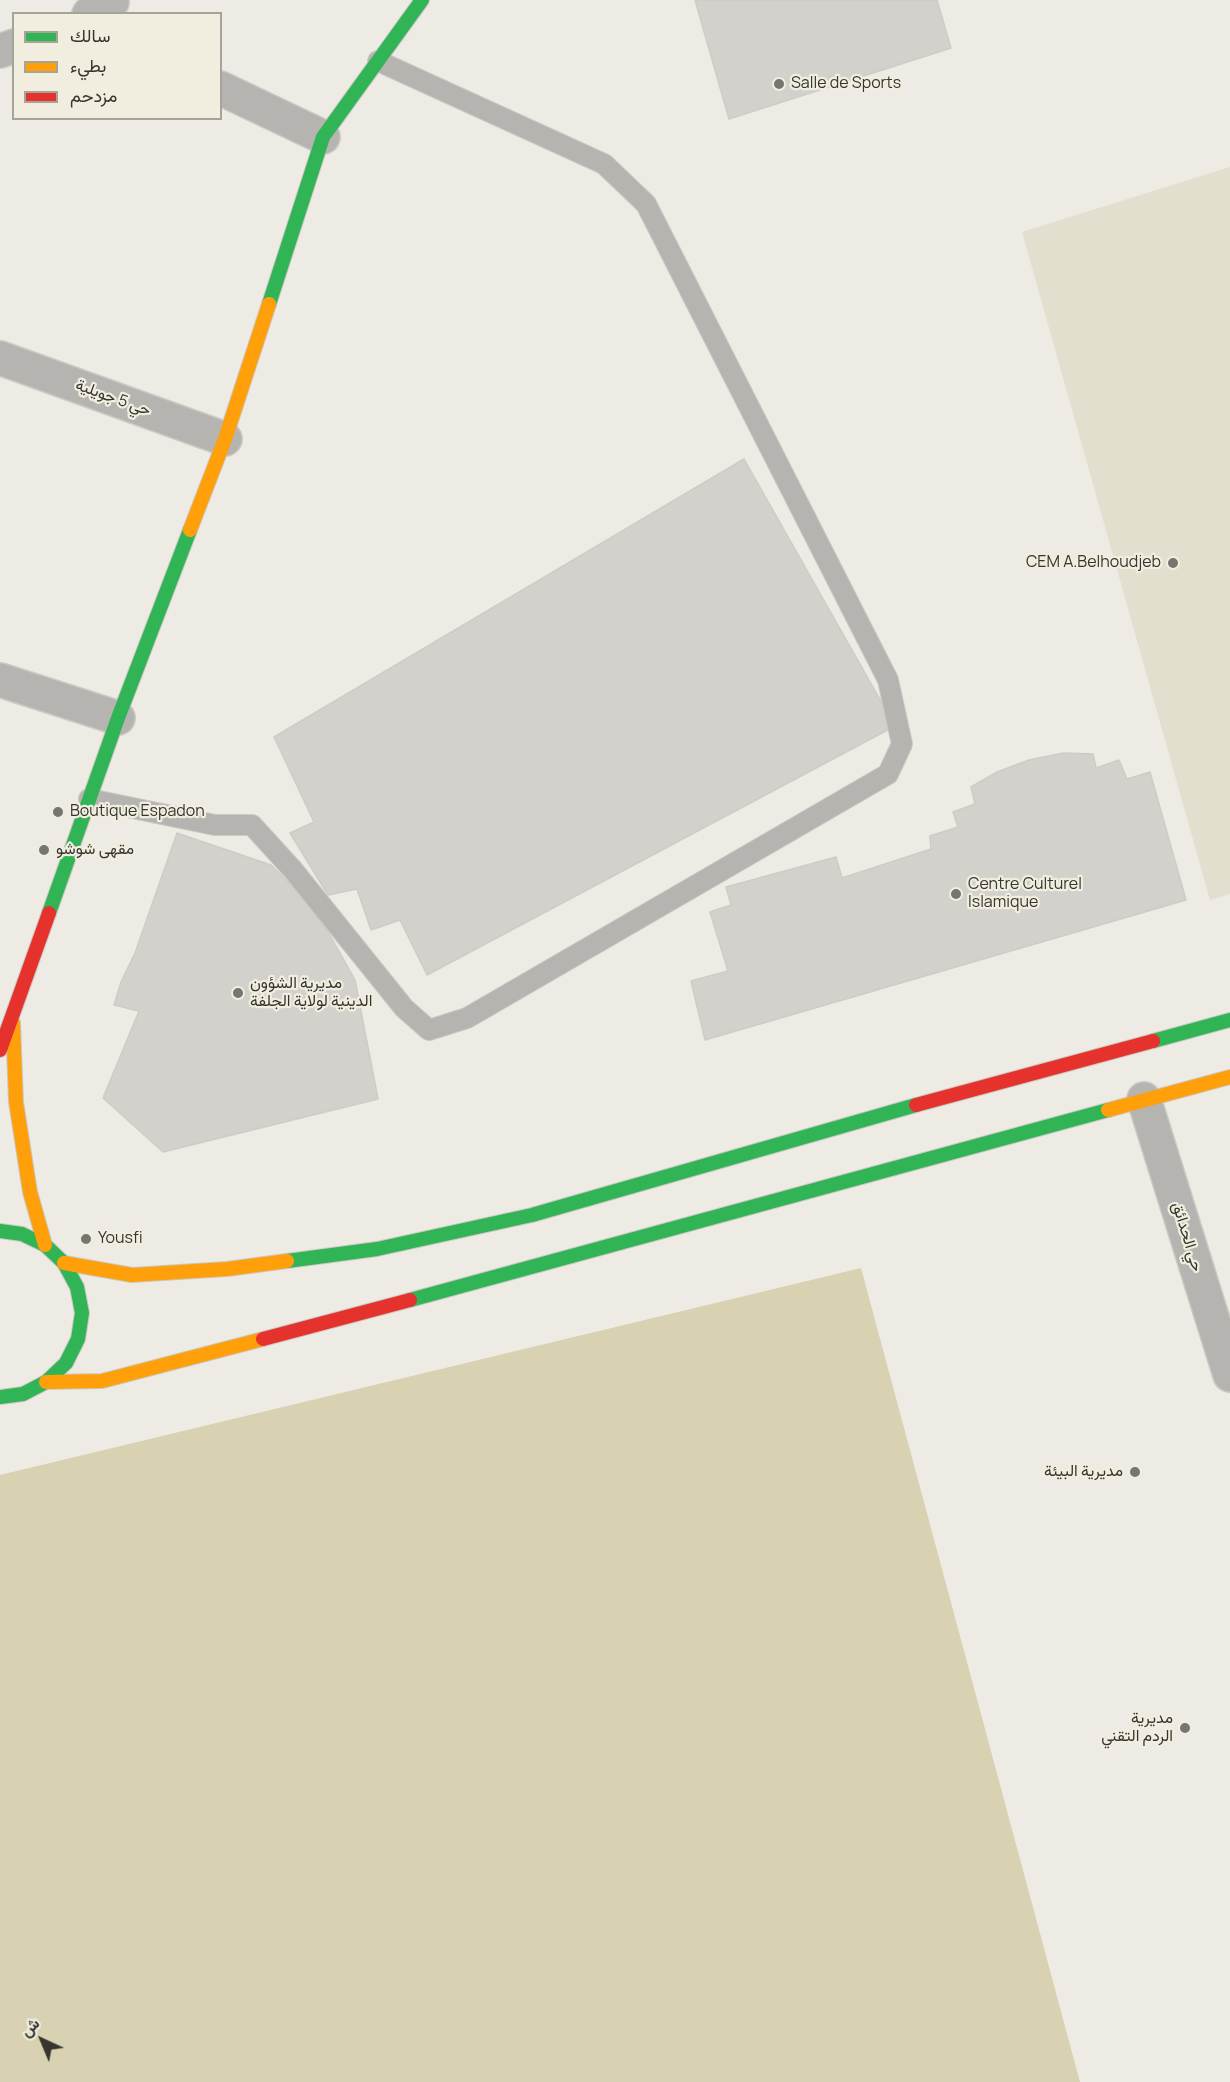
<!DOCTYPE html>
<meta charset="utf-8">
<style>
body{margin:0}
#map{position:relative;width:1230px;height:2082px;overflow:hidden;background:#edebe3;font-family:Manrope,Vazirmatn,sans-serif}
canvas{display:block}
.legend{position:absolute;left:12px;top:12px;width:210px;height:108px;box-sizing:border-box;background:#f1eedf;border:2px solid #a6a499;margin:0;padding:8px 10px;list-style:none;font-size:18px;color:#36352f}
.legend li{display:flex;align-items:center;gap:12px;height:30px}
.legend b{width:30px;border:2px solid #a6a499}
.north{position:absolute;left:12px;top:2010px;width:60px;height:60px;-webkit-text-stroke:4px #f1eedf;paint-order:stroke;rotate:316deg;font-size:16px;font-weight:700;line-height:24px;text-align:center;color:#36352f}
.north::after{content:'';display:block;margin:auto;width:21px;height:27px;background:#36352f;clip-path:polygon(50% 0,100% 100%,50% 72%,0 100%)}
</style>
<div id="map">
<canvas width="1230" height="2082"></canvas>
<ul class="legend">
<li><b style="height:8px;background:#30b455"></b>سالك</li>
<li><b style="height:8px;background:#ff9f0a"></b>بطيء</li>
<li><b style="height:8px;background:#e5322d"></b>مزدحم</li>
</ul>
<div class="north">ش</div>
</div>
<script>
const ctx = document.querySelector('canvas').getContext('2d');
ctx.lineJoin = 'round';
function fillPath(path, color) {
  ctx.fillStyle = color;
  ctx.fill(path, 'evenodd');
}
function poly(rows) {
  const path = new Path2D();
  for (const r of rows) {
    path.moveTo(r[0], r[1]);
    for (let i = 2; i < r.length; i += 2) path.lineTo(r[i], r[i + 1]);
  }
  return path;
}
function strokePath(path, color, width, dash) {
  ctx.strokeStyle = color;
  ctx.lineWidth = width;
  ctx.lineCap = dash ? 'butt' : 'round';
  ctx.setLineDash(dash || []);
  ctx.stroke(path);
}
function drawText(font, color, halo, rows, align = 'center') {
  ctx.font = font + ' Manrope,Vazirmatn,sans-serif';
  ctx.lineWidth = 4.5;
  ctx.setLineDash([]);
  ctx.textBaseline = 'middle';
  ctx.strokeStyle = halo;
  ctx.fillStyle = color;
  for (const [text, x, y, turn = 0] of rows) {
    ctx.save();
    ctx.translate(x, y);
    ctx.rotate((+turn || 0) * Math.PI / 180);
    ctx.textAlign = isNaN(turn) ? turn : align;
    if (halo) ctx.strokeText(text, 0, 0);
    ctx.fillText(text, 0, 0);
    ctx.restore();
  }
}
const built = poly([
 [1230,167,1230,894,1210,900,1022,232]
]);
const green = poly([
 [861,1268,1080,2082,0,2082,0,1475]
]);
const building = poly([
 [695,0,937,0,951,48,729,119,695,0],
 [744,459,895,726,427,975,400,920,371,930,357,889,328,895,290,833,314,822,274,737,744,459],
 [1064,753,1093,754,1096,768,1119,760,1127,779,1150,772,1186,900,705,1040,691,981,728,971,710,912,731,905,726,887,836,857,842,878,931,849,930,836,958,827,953,812,975,804,971,787,997,772,1029,760,1064,753],
 [177,833,271,865,300,894,330,935,355,980,378,1099,163,1152,103,1098,139,1011,114,1005,121,982,135,953,177,833]
]);
const lane = poly([
 [89,799,215,825,252,825,293,870,404,1008,429,1030,467,1018,888,774,902,744,888,680,646,204,604,164,378,61]
]);
const street = poly([
 [89,14,112,2],
 [0,51,14,46],
 [220,88,323,137],
 [0,358,225,439],
 [0,680,118,718],
 [1144,1099,1230,1375]
]);
const fast = poly([
 [269,304,323,137,422,0],
 [49,913,118,718,190,530],
 [1153,1041,1230,1020],
 [0,1231,22,1234,45,1245,64,1263,77,1287,82,1313,78,1339,66,1363,46,1382,23,1394,0,1397],
 [287,1261,377,1249,532,1215,916,1105],
 [410,1300,1108,1110]
]);
const slow = poly([
 [190,530,225,439,269,304],
 [13,1023,16,1102,30,1192,45,1245],
 [1108,1110,1230,1077],
 [64,1263,132,1275,227,1269,287,1261],
 [46,1382,102,1381,263,1339]
]);
const jam = poly([
 [0,1050,49,913],
 [916,1105,1153,1041],
 [263,1339,410,1300]
]);
const markers = [
 [779,84,6,"#76756e"],
 [1173,563,6,"#76756e"],
 [58,812,6,"#76756e"],
 [44,850,6,"#76756e"],
 [956,894,6,"#76756e"],
 [238,993,6,"#76756e"],
 [86,1239,6,"#76756e"],
 [1135,1472,6,"#76756e"],
 [1185,1728,6,"#76756e"]
];
const poiNames = [
 ["Salle de Sports",791,84],
 ["CEM A.Belhoudjeb",1161,563,"right"],
 ["Boutique Espadon",70,812],
 ["مقهى شوشو",56,850],
 ["Centre Culturel",968,885],
 ["Islamique",968,903],
 ["مديرية الشؤون",250,984],
 ["الدينية لولاية الجلفة",250,1002],
 ["Yousfi",98,1239],
 ["مديرية البيئة",1123,1472,"right"],
 ["مديرية",1173,1719,"right"],
 ["الردم التقني",1173,1737,"right"]
];
const streetNames = [
 ["حي 5 جويلية",113,398,20],
 ["حي الحدائق",1187,1237,73]
];
fillPath(built, '#e2dfcf');
fillPath(green, '#d8d2b2');
fillPath(building, '#d2d1cb');
strokePath(building, '#cdccc5', 1.5);
strokePath(lane, '#cbc9c3', 22);
strokePath(street, '#cbc9c3', 36);
strokePath(fast, '#cbc9c3', 16);
strokePath(slow, '#cbc9c3', 16);
strokePath(jam, '#cbc9c3', 16);
strokePath(lane, '#b5b4b1', 20);
strokePath(street, '#b5b4b1', 33);
strokePath(fast, '#30b455', 14);
strokePath(slow, '#ff9f0a', 14);
strokePath(jam, '#e5322d', 14);
for (const [x, y, r, color] of markers) {
  const dot = new Path2D();
  dot.arc(x, y, r, 0, 2 * Math.PI);
  ctx.fillStyle = color;
  ctx.fill(dot);
  strokePath(dot, '#f1eedf', 2);
}
drawText('16px', '#36352f', '#f1eedf', poiNames, 'left');
drawText('16px', '#36352f', '#f1eedf', streetNames);
</script>
